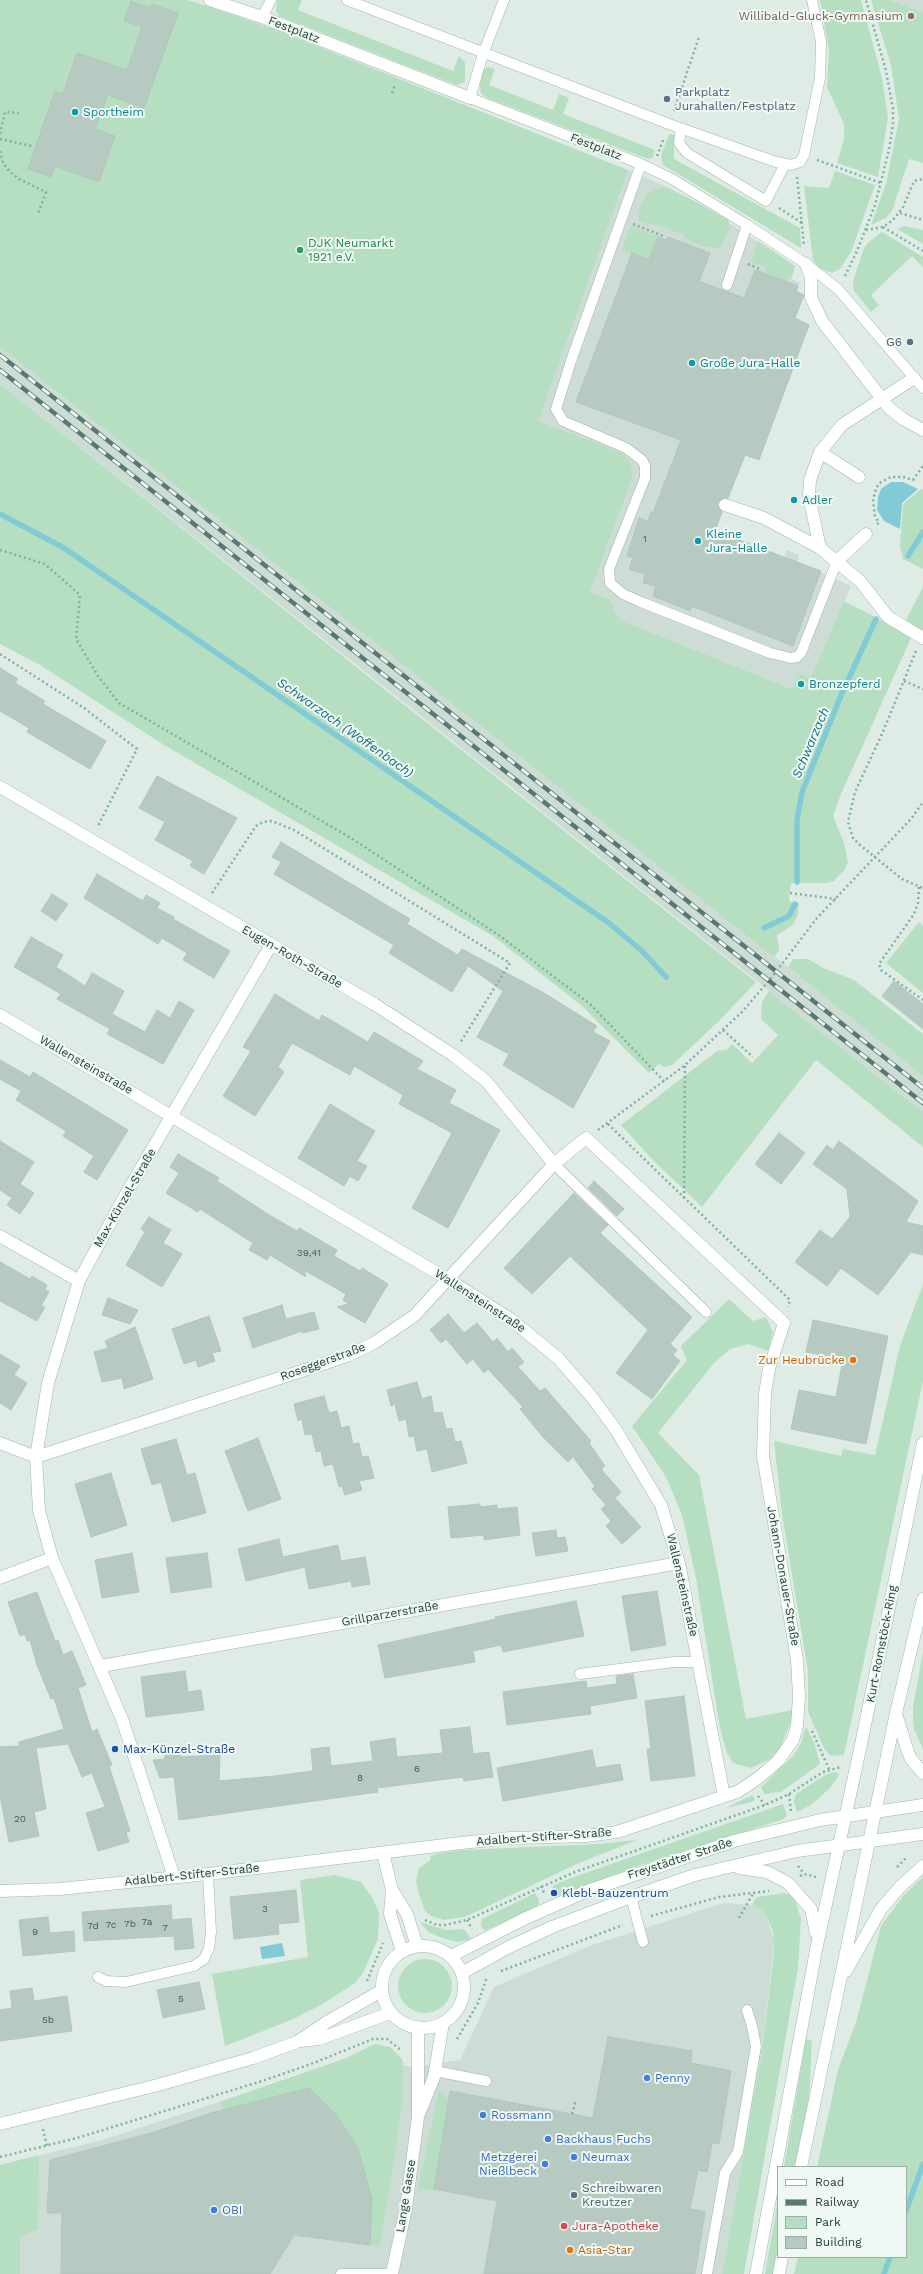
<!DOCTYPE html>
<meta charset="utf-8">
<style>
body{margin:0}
#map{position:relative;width:923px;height:2274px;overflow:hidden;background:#dfece6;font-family:"Work Sans",sans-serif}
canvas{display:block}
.legend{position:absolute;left:777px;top:2166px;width:130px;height:92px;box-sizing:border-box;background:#eff8f3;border:1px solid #9bada7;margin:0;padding:5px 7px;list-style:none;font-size:12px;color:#1e3d34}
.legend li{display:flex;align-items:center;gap:8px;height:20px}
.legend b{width:20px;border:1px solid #9bada7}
</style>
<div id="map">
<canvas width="923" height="2274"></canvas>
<ul class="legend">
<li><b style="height:5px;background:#fff"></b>Road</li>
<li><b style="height:5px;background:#587970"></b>Railway</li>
<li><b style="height:11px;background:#b5dfc0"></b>Park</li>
<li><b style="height:11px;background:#b7cac1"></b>Building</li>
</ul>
</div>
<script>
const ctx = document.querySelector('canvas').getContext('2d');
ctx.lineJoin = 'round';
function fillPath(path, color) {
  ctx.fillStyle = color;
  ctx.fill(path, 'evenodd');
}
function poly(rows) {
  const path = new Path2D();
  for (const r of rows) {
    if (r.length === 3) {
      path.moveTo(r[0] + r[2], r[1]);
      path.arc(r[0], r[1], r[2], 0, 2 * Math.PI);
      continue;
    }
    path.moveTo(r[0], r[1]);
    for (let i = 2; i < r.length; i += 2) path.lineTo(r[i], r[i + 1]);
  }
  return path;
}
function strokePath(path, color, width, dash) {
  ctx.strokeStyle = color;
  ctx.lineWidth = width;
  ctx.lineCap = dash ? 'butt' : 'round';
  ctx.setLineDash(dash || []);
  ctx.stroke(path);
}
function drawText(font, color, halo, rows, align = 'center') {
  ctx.font = font + ' "Work Sans",sans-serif';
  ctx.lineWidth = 4;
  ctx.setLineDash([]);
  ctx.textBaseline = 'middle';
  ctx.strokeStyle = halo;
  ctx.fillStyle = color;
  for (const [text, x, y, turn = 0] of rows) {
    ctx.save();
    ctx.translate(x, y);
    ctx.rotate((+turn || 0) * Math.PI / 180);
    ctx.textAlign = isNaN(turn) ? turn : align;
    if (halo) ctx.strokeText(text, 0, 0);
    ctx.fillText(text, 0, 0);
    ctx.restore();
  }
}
const built = poly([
 [889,0,923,0,923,37,893,2],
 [628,170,670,188,711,211,795,266,791,279,800,283,796,291,804,295,795,318,809,325,759,460,745,455,715,531,784,557,787,550,799,555,797,562,851,586,811,678,799,674,792,689,620,620,609,599,590,592,632,479,633,472,630,462,622,453,537,421],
 [0,347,790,969,923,1076,923,1112,0,384],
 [724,1903,752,1905,763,1911,767,1917,774,1942,762,2052,722,2274,0,2274,0,2165,102,2140,219,2102,344,2059,375,2044,390,2047,402,2059,403,2065,411,2067,460,2060,494,1987,592,1945]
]);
const green = poly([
 [0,0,187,0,198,3,274,29,628,170,538,421,622,453,630,462,633,472,632,479,590,592,609,599,620,620,792,689,799,674,811,678,844,601,912,636,841,794,833,816,844,843,848,862,845,869,834,881,826,883,791,883,789,897,790,902,799,903,798,914,793,925,777,935,779,951,774,957,0,347],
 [277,0,302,0,298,10,453,71,459,56,465,62,465,82,457,85,423,72,279,16,276,11],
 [820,0,861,0,882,78,888,118,878,177,837,163,844,139,844,124,827,87,829,50],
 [871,0,889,0,923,13,923,163,909,159,892,211,886,218,871,225,886,184,899,119,891,65],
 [488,67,495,69,489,85,553,110,559,94,569,98,563,114,655,150,653,158,648,159,487,98,481,93,480,86,483,70],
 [669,134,674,135,674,159,800,228,801,248,663,165,661,156],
 [835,171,875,185,851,252,840,269,832,273,819,268,813,260,804,186,829,188],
 [665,188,689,198,728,220,730,228,720,248,703,246,684,238,685,235,658,225,643,223,638,219,638,212,646,195,654,189],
 [631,226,658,237,649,260,622,250],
 [905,226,923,230,923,244,897,229],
 [882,232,923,257,923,267,912,256,871,295,879,305,871,312,854,291,853,281,864,248,868,243],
 [758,241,795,266,791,279,788,278,787,282,764,273,766,267,751,262],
 [0,384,393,696,756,982,720,1020,672,1065,664,1067,659,1064,649,1073,581,1005,493,936,164,745,40,665,0,644],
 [923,489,923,569,903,559,900,546,903,504,920,490],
 [923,587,923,631,905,622],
 [919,922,923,926,923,993,886,963],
 [793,959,808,959,823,968,854,980,923,1034,923,1076,788,967],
 [769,991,923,1112,923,1147,816,1060,702,1207,652,1159,621,1125,717,1051,727,1050,732,1044,752,1063,778,1035,761,1019,762,1002],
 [923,1284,923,1381,844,1755,831,1756,825,1750,808,1712,808,1671,782,1514,774,1441,841,1456,843,1449,875,1455,900,1346],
 [729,1299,753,1321,766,1317,773,1332,768,1351,749,1344,730,1349,715,1362,658,1433,699,1475,746,1719,793,1710,790,1724,780,1748,770,1759,751,1768,733,1763,727,1753,720,1728,696,1578,682,1515,666,1477,632,1426,687,1360,681,1346],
 [923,1652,923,1749,914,1729,913,1719,913,1707],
 [805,1728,807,1728,815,1745,820,1764,781,1792,764,1794,761,1787,794,1755,801,1743],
 [835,1772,838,1773,839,1775,830,1788,811,1805,797,1812,794,1802,796,1794,825,1775],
 [752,1795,755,1799,752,1802,726,1808],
 [783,1804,787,1815,784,1819,640,1865,561,1895,555,1896,552,1890,554,1885,571,1878],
 [637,1840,579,1863,465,1917,444,1920,431,1916,425,1911,418,1891,416,1882,419,1868,431,1860,430,1856,440,1853,463,1850,599,1844],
 [335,1875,361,1882,373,1899,379,1913,378,1939,363,1973,355,1983,321,2005,291,2020,225,2046,212,1974,308,1957,300,1880],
 [923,1877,923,2274,794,2274,798,2257,906,2257,906,2167,817,2167,838,2070,857,2019,881,1926,904,1895],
 [535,1893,539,1900,538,1906,484,1931,481,1925,482,1919],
 [784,1893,790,1895,795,1900,801,1919,798,1968,744,2274,722,2274,762,2052,774,1951,773,1932,767,1917,763,1911,752,1905,757,1897],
 [420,1922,446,1930,464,1929,471,1939,458,1942,445,1939,428,1932],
 [425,1986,27],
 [806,2039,812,2040,809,2099,795,2167,784,2167],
 [375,2044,390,2047,402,2059,403,2065,402,2101,395,2155,380,2246,370,2245,372,2199,358,2148,337,2116,309,2088,223,2110,219,2102,344,2059],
 [439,2091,449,2099,434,2191,418,2188],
 [39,2155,38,2229,20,2236,20,2274,0,2274,0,2165],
 [778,2200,778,2252,773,2274,765,2274]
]);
const water = poly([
 [891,482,903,482,918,489,902,503,900,529,884,521,877,510,878,497,881,489],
 [282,1943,285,1956,262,1959,260,1947]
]);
const stream = poly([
 [0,514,64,548,609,923,641,950,666,977],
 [908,556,923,532],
 [797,882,797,820,802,792,842,693,876,619],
 [764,928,789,916,795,904],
 [906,2211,923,2164],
 [884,2274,890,2257]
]);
const building = poly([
 [131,1,150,8,152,4,178,13,144,108,108,95,95,129,115,136,99,182,55,166,51,177,28,169,55,91,63,94,77,53,127,70,142,27,124,21,131,1],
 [658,237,666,240,668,237,710,253,699,281,725,291,744,298,755,270,798,286,796,291,804,295,795,318,809,325,759,460,745,455,728,498,723,498,718,502,718,507,722,512,715,531,821,571,793,646,692,606,690,611,653,596,656,586,643,583,645,574,629,569,633,558,627,556,639,518,648,521,651,512,653,513,681,440,576,402,632,253,649,260,658,237],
 [0,668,18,679,15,683,45,701,43,704,106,741,90,769,27,732,29,728,0,711,0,668],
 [157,776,237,818,204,874,190,866,193,861,155,840,165,822,139,808,157,776],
 [281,842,410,919,407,924,458,955,462,949,544,993,597,1026,593,1032,610,1041,573,1108,503,1065,509,1054,477,1037,503,991,468,966,452,992,389,953,394,945,274,874,281,862,272,857,281,842],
 [97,874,143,901,146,895,160,903,157,908,174,917,173,919,230,951,214,978,183,960,187,953,162,938,158,944,84,898,97,874],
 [52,894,68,904,56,921,41,911,52,894],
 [31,937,63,955,56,967,85,986,92,973,124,991,112,1014,145,1032,157,1010,170,1018,179,1001,194,1010,163,1064,107,1034,110,1029,57,999,61,994,14,967,31,937],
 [894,981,923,1004,923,1029,882,996,894,981],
 [275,994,319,1021,322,1015,368,1042,374,1032,423,1061,417,1069,456,1090,449,1103,500,1130,448,1228,412,1208,452,1133,399,1104,403,1095,354,1066,350,1075,292,1043,278,1067,284,1072,255,1116,223,1096,251,1051,243,1047,275,994],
 [0,1060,30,1077,33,1072,128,1130,97,1180,84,1172,94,1156,63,1136,66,1131,16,1100,21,1091,0,1079,0,1060],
 [330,1104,375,1131,357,1161,367,1166,358,1181,350,1176,344,1186,298,1158,330,1104],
 [779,1133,805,1153,781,1184,755,1164,779,1133],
 [0,1141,34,1162,20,1184,34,1193,20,1214,7,1205,12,1198,0,1190,0,1141],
 [839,1141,918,1201,906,1222,923,1226,923,1255,911,1252,878,1295,841,1268,827,1286,795,1262,820,1230,832,1239,850,1217,847,1189,813,1164,827,1145,833,1150,839,1141],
 [178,1154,219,1178,217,1181,271,1216,297,1231,299,1228,337,1250,334,1256,360,1271,362,1268,388,1284,365,1323,337,1307,349,1304,343,1300,346,1294,304,1270,306,1277,270,1255,267,1260,249,1250,253,1243,200,1209,198,1212,166,1193,179,1173,170,1167,178,1154],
 [594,1181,624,1209,617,1216,588,1188,594,1181],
 [574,1193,608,1225,600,1233,692,1317,670,1344,677,1350,673,1355,680,1361,652,1399,616,1373,648,1330,570,1256,532,1294,504,1268,574,1193],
 [149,1217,171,1230,163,1243,182,1254,162,1287,126,1265,145,1232,141,1229,149,1217],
 [0,1262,30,1279,32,1276,47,1285,45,1289,49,1292,41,1306,45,1307,37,1321,0,1301,0,1262],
 [108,1298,138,1310,130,1324,102,1315,108,1298],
 [282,1305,286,1319,314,1312,319,1329,302,1333,302,1331,253,1348,243,1318,282,1305],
 [448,1314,464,1333,477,1323,493,1342,497,1338,508,1352,512,1348,524,1362,518,1367,540,1391,545,1388,591,1441,589,1443,605,1466,601,1469,621,1492,615,1498,641,1527,622,1544,606,1526,611,1521,601,1509,606,1505,592,1489,595,1486,573,1457,568,1462,542,1436,520,1409,523,1407,488,1369,484,1373,473,1359,467,1364,446,1339,441,1343,430,1330,448,1314],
 [209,1316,221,1351,212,1353,215,1361,198,1367,196,1360,184,1364,172,1329,209,1316],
 [813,1320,888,1336,866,1444,791,1429,799,1390,836,1397,843,1359,806,1352,813,1320],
 [135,1327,153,1379,124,1389,122,1378,102,1382,94,1352,108,1348,105,1341,135,1327],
 [0,1354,20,1366,14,1375,27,1383,11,1410,0,1403,0,1354],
 [417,1382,422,1399,431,1396,434,1413,442,1412,446,1429,452,1428,455,1442,461,1441,467,1463,432,1472,427,1449,417,1451,414,1436,409,1437,406,1419,399,1421,395,1404,391,1406,387,1390,417,1382],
 [324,1396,329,1413,337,1411,341,1428,349,1426,353,1444,359,1443,362,1457,368,1456,374,1478,359,1481,362,1490,345,1495,342,1486,339,1487,333,1464,324,1466,321,1451,316,1452,312,1434,305,1435,302,1419,298,1421,294,1404,324,1396],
 [258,1438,281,1499,248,1511,225,1451,258,1438],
 [176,1439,187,1475,195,1473,206,1513,172,1522,161,1482,152,1485,141,1449,176,1439],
 [111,1473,127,1525,91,1537,75,1484,111,1473],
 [480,1504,480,1507,497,1505,497,1509,517,1507,520,1535,484,1540,484,1535,451,1538,448,1507,480,1504],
 [556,1530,557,1538,565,1537,568,1551,536,1556,532,1533,556,1530],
 [279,1539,283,1557,338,1545,341,1561,365,1557,370,1584,352,1587,351,1581,309,1589,305,1567,246,1581,238,1549,279,1539],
 [132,1553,139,1592,102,1598,95,1560,132,1553],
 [207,1553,212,1587,171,1593,166,1558,207,1553],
 [657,1591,666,1645,631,1651,622,1596,657,1591],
 [37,1592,55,1641,58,1640,63,1655,72,1651,86,1685,78,1688,92,1732,97,1729,112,1765,109,1766,130,1831,126,1832,129,1842,98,1851,86,1813,105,1807,92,1773,82,1777,68,1744,36,1748,46,1809,34,1812,39,1836,9,1842,0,1796,0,1747,19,1746,19,1742,64,1729,54,1698,51,1699,37,1665,30,1640,27,1641,25,1634,20,1636,8,1602,37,1592],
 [576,1601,584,1636,503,1652,501,1645,473,1651,475,1662,385,1678,378,1645,496,1619,495,1617,576,1601],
 [185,1671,188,1692,201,1690,204,1710,146,1717,141,1677,185,1671],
 [633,1674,637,1698,590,1706,591,1714,507,1725,503,1692,586,1681,587,1688,617,1684,616,1676,633,1674],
 [684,1696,695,1776,651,1781,647,1749,651,1749,645,1701,684,1696],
 [470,1727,473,1754,489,1752,493,1777,464,1781,463,1777,377,1788,378,1792,179,1820,174,1777,160,1778,153,1760,165,1759,165,1751,182,1747,180,1757,220,1755,219,1781,275,1776,313,1771,311,1749,329,1747,331,1766,373,1761,370,1742,395,1738,397,1757,443,1753,440,1730,470,1727],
 [592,1750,596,1768,620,1764,623,1780,503,1801,497,1768,592,1750],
 [296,1890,299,1922,278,1924,279,1934,234,1939,230,1897,296,1890],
 [171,1905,172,1920,191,1918,194,1948,175,1950,174,1936,84,1941,82,1912,171,1905],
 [48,1917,50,1933,74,1931,75,1951,23,1956,19,1920,48,1917],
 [199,1982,205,2009,163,2018,157,1990,199,1982],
 [32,1988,34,2001,67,1996,72,2031,0,2041,0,2010,12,2008,10,1991,32,1988],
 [608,2037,692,2051,691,2063,731,2071,719,2144,712,2143,707,2172,698,2170,690,2209,705,2212,695,2274,484,2274,497,2201,434,2189,450,2091,593,2118,608,2037],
 [309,2088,337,2116,358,2148,372,2199,370,2245,294,2235,270,2274,61,2274,62,2213,47,2213,50,2160,151,2133,211,2113,309,2088]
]);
const path = poly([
 [392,93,395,85],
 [674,111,699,37],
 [0,134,5,112,19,113],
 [0,139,32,146],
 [0,151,3,163,9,171,19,179,46,192,38,214],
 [657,156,664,138],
 [817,160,881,183],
 [797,177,804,246],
 [779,208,802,223],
 [900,213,923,220],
 [633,224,663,236],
 [883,227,923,251],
 [866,230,883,227,893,220,903,207,914,181,923,179],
 [748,264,762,270],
 [845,276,857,251,875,205,889,150,893,124,893,109,886,71,866,0],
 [877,524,879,523,875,516,873,501,876,488,881,482,891,477,903,477,913,480,923,466],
 [0,550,45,564,80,595,76,639,98,676,119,703,351,838,500,936,590,1004,665,1082],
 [916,651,882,734,855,792,848,822,853,838,860,845,902,879,923,888],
 [0,654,84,708,137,749,98,826],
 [904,681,923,689],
 [919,887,918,903,914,914,879,964,881,970,923,1000],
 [212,893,256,826,263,822,272,821,294,830,510,963,460,1043],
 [790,893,836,899],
 [723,1030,753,1057],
 [608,1124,790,1300,788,1307],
 [598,1130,685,1065,742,1012,772,977,817,918,911,819,923,802],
 [684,1198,685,1065],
 [812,1731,829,1769],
 [789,1794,791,1812],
 [758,1796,765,1805],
 [798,1866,804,1874],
 [897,1867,906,1858],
 [800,1876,804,1874,816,1877],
 [541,1886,545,1895],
 [651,1916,719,1897,769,1891],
 [739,1918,754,1892],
 [425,1920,437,1925,445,1925,467,1920,575,1872,765,1805,789,1794,823,1772,841,1767],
 [467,1920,472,1929],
 [501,1971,623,1925],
 [367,1981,383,1943],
 [457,2039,478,2003,487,1977],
 [572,2114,576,2100],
 [43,2129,47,2146],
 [0,2157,77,2138,262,2081,311,2064,373,2039,387,2039,402,2051]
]);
const lane = poly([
 [347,0,669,124,776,162,791,165,800,162,804,155,820,78,821,42,812,0],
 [504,0,483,54,470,98,641,164,672,179,747,225,806,264,838,289,923,388],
 [262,17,271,0],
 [681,129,679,143,687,153,766,201,785,164],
 [641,164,571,361,556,409,563,421,626,448,642,460,645,466,645,478,609,569,610,583,623,594,641,602,770,653,791,658,797,657,801,653,837,561],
 [727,285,747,225],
 [554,1164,706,1312],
 [580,1674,674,1662,698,1662],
 [631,1897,643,1942],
 [98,1977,106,1981,126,1982,194,1966,204,1959,209,1948,211,1932,208,1874],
 [435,2071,486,2081],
 [341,2274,393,2274],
 [707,2274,725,2173,738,2152,756,2046,752,2026,747,2010]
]);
const street = poly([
 [210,0,262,17,470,98],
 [806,264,811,277,811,297,822,321,889,408,903,419,923,430],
 [820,452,859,477],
 [725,505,764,518,820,548,860,581,888,617,923,638],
 [820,548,809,496,810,480,820,452,842,425,914,378],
 [837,561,866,534],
 [0,787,374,1004,453,1055,486,1081,554,1164],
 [0,1015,449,1280,509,1318,558,1358,591,1396,616,1430,661,1505,679,1563,724,1796],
 [0,1236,79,1281],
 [0,1443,36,1457,320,1365,349,1355,374,1343,414,1316,554,1164,586,1138,784,1323,769,1369,765,1393,763,1456,797,1660,799,1696,797,1726,793,1740,778,1761,757,1779,737,1792,617,1832,586,1836,511,1838,461,1843,208,1874,60,1889,0,1891],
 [0,1578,52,1558],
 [101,1666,679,1563],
 [383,1853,392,1890,390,1914,402,1951],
 [174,1877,122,1719,52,1558,39,1510,36,1457,48,1383,79,1281,122,1201,271,945],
 [392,1890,407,1914,417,1946],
 [419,2114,434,2077,443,2023],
 [392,2274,406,2208,418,2117,418,2027]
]);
const secondary = poly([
 [897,1717,907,1749,911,1759,923,1773],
 [739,1868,767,1872,788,1883,811,1909,816,1933],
 [423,1987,41],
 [451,1956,524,1919,587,1891,734,1841,820,1820,923,1805],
 [846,1971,881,1909,900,1887,923,1866],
 [462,1973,507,1948,552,1927,631,1897,695,1875,797,1851,923,1834],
 [300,2041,319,2039,390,2013],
 [0,2124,158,2085,253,2058,297,2042,327,2022,381,1991],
 [801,2167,896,1713,923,1599],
 [756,2274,816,1950,859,1754,923,1443],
 [779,2274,782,2257]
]);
const rail = poly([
 [0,355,923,1088],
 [0,370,923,1103]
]);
const markers = [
 [911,16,4,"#8d6e63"],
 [667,99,4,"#5c6f8a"],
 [75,112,4,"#0f9aa8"],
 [300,250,4,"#2e9e5b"],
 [910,342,4,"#5c6f8a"],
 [692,363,4,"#0f9aa8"],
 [794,500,4,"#0f9aa8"],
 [698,541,4,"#0f9aa8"],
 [801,684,4,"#0f9aa8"],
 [853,1360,4,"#e8710a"],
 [115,1749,4,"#1a4fb4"],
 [554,1893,4,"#1a4fb4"],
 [647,2078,4,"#3f7fe0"],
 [483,2115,4,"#3f7fe0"],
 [548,2139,4,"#3f7fe0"],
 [574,2157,4,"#3f7fe0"],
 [545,2164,4,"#3f7fe0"],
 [574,2195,4,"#5c6f8a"],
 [214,2210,4,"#3f7fe0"],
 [564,2226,4,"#e0444e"],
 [570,2250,4,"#e8710a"]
];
const numberNames = [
 ["1",645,539],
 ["39,41",309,1253],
 ["6",417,1769],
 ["8",360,1778],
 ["20",20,1819],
 ["3",265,1909],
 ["7a",147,1922],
 ["7b",130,1924],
 ["7c",111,1925],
 ["7d",93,1926],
 ["7",165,1928],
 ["9",35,1932],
 ["5",181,1999],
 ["5b",48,2020]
];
const educationNames = [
 ["Willibald-Gluck-Gymnasium",903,16]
];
const streetNames = [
 ["Festplatz",294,30,21],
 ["Festplatz",596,147,21],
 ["Eugen-Roth-Straße",292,957,30],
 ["Wallensteinstraße",86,1065,30],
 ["Max-Künzel-Straße",125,1198,-60],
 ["Wallensteinstraße",480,1301,33],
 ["Roseggerstraße",323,1362,-20],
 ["Johann-Donauer-Straße",783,1576,80],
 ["Wallensteinstraße",682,1585,77],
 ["Grillparzerstraße",390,1614,-10],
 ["Kurt-Romstöck-Ring",882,1644,-79],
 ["Adalbert-Stifter-Straße",544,1837,-4],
 ["Freystädter Straße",680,1859,-18],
 ["Adalbert-Stifter-Straße",192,1875,-6],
 ["Lange Gasse",406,2196,-81]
];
const serviceNames = [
 ["Parkplatz",675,92],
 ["Jurahallen/Festplatz",675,106],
 ["G6",902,342,"right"],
 ["Schreibwaren",582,2188],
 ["Kreutzer",582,2202]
];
const cultureNames = [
 ["Sportheim",83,112],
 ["Große Jura-Halle",700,363],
 ["Adler",802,500],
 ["Kleine",706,534],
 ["Jura-Halle",706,548],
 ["Bronzepferd",809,684]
];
const leisureNames = [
 ["DJK Neumarkt",308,243],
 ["1921 e.V.",308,257]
];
const foodNames = [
 ["Zur Heubrücke",845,1360],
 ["Asia-Star",578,2250,"left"]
];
const transitNames = [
 ["Max-Künzel-Straße",123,1749],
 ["Klebl-Bauzentrum",562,1893]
];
const shopNames = [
 ["Penny",655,2078],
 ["Rossmann",491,2115],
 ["Backhaus Fuchs",556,2139],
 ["Metzgerei",537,2157,"right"],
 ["Nießlbeck",537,2171,"right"],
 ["Neumax",582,2157],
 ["OBI",222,2210]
];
const healthNames = [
 ["Jura-Apotheke",572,2226]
];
const waterNames = [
 ["Schwarzach (Woffenbach)",345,728,35],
 ["Schwarzach",811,743,-67]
];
fillPath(built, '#cddcd5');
fillPath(green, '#b5dfc0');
fillPath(water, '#81cbd7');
strokePath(stream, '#81cbd7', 5.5);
fillPath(building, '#b7cac1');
strokePath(building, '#b1c6bd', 1);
strokePath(lane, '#a1b4ad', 11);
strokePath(street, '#a1b4ad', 13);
strokePath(secondary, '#9cb8ae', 13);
strokePath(path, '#7cb2a0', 2.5, [2, 3]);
strokePath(lane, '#fff', 10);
strokePath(street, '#fff', 12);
strokePath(secondary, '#fff', 12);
strokePath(rail, '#587970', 4.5);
strokePath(rail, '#eff8f3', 3, [9]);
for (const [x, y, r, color] of markers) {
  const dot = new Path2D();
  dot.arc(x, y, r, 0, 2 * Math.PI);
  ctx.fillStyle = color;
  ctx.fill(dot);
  strokePath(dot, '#eff8f3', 1.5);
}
drawText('10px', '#446057', null, numberNames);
drawText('12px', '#785e54', '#eff8f3', educationNames, 'right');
drawText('12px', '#1e3d34', '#eff8f3', streetNames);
drawText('12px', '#4e5e75', '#eff8f3', serviceNames, 'left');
drawText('12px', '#0d838f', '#eff8f3', cultureNames, 'left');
drawText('12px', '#27864d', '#eff8f3', leisureNames, 'left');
drawText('12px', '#c56008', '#eff8f3', foodNames, 'right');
drawText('12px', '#164399', '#eff8f3', transitNames, 'left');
drawText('12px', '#366cbe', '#eff8f3', shopNames, 'left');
drawText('12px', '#be3a42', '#eff8f3', healthNames, 'left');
drawText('italic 13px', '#136e7e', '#eff8f3', waterNames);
</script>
